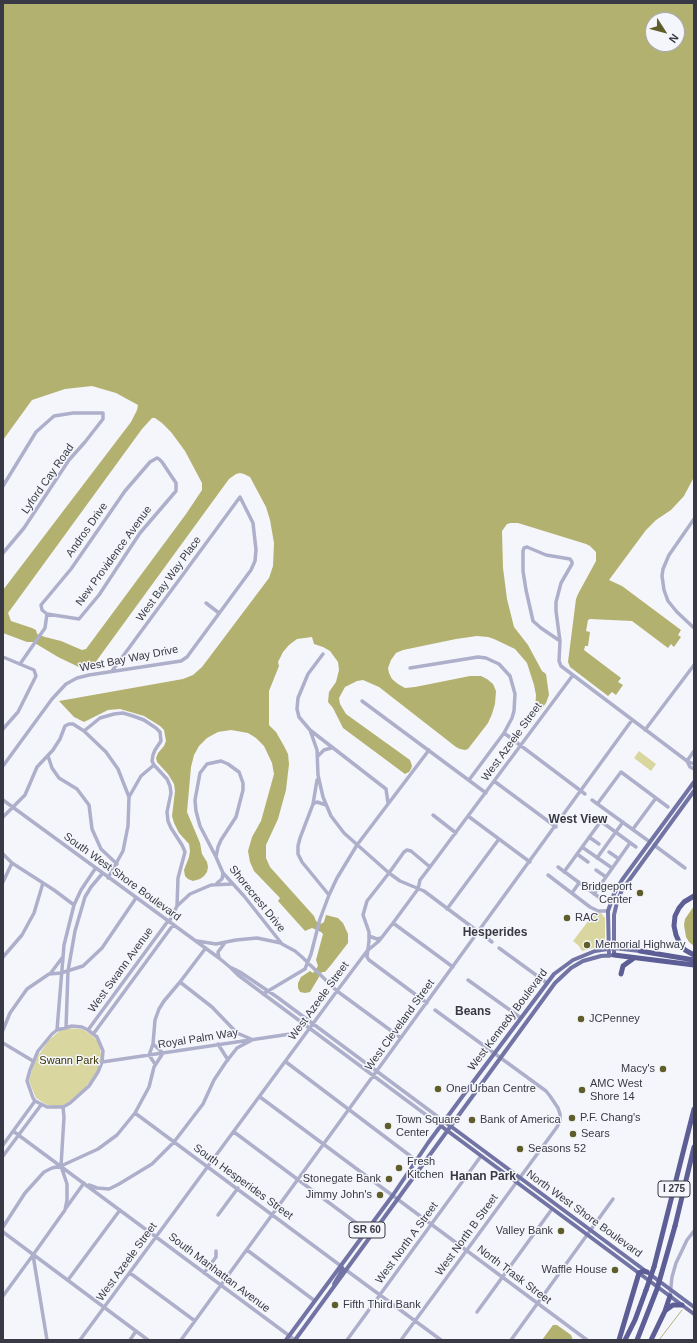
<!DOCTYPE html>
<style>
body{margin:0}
#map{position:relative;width:697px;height:1343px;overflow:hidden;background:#f5f6fb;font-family:Arial,sans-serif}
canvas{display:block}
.frame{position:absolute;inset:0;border:4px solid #383944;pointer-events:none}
.north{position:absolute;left:645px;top:12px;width:40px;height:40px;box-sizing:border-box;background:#f5f6fb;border:1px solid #a9aab2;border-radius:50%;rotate:126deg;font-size:11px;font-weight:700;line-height:16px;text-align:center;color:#383944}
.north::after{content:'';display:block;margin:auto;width:14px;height:18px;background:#5f5d29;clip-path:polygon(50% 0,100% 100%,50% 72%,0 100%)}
</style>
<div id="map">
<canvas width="697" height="1343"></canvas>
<div class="frame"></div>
<div class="north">N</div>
</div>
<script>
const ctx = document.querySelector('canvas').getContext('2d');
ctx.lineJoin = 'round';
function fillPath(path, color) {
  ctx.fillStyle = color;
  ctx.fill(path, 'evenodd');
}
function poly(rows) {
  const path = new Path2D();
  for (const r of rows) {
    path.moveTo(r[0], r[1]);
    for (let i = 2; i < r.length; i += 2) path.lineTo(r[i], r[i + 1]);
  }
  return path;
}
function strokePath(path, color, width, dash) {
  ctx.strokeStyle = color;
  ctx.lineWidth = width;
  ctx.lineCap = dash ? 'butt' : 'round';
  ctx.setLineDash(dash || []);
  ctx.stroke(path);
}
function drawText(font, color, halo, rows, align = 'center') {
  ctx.font = font + ' Arial,sans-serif';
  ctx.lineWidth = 3;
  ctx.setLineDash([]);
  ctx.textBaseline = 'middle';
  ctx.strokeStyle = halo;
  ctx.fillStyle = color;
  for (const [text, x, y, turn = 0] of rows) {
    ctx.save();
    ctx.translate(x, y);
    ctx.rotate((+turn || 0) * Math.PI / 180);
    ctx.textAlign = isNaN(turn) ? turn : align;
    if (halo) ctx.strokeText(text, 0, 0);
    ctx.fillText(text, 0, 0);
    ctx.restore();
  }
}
const green = poly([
 [639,751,656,764,651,771,634,758],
 [595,912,601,913,605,918,605,940,601,946,582,951,579,946,573,941],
 [63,1028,82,1029,90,1034,98,1041,100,1047,101,1056,101,1062,96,1073,86,1087,70,1101,60,1107,47,1105,36,1098,29,1081,34,1062,48,1041]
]);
const water = poly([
 [3,3,694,3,694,477,684,496,671,510,656,520,646,530,609,580,622,586,681,630,678,635,681,637,674,647,671,644,668,648,632,621,590,619,588,620,586,631,590,632,588,646,585,646,584,650,621,678,618,682,623,685,616,695,612,692,608,696,570,667,568,662,576,599,578,594,596,561,596,552,590,546,586,544,518,523,511,523,507,524,502,531,503,568,507,599,514,627,528,645,542,671,546,674,549,695,546,703,539,712,536,713,535,711,536,695,534,685,527,663,515,649,494,639,488,637,477,636,456,639,403,650,396,653,391,660,388,668,389,673,392,679,398,684,405,688,415,687,470,676,481,676,487,679,493,684,496,691,495,704,492,714,488,723,468,749,465,750,460,749,456,747,379,687,363,680,357,681,345,687,339,698,340,704,346,714,410,760,412,766,411,769,409,772,405,774,343,728,333,708,328,702,329,692,336,682,339,670,338,662,330,651,323,647,314,644,312,637,297,639,289,645,283,652,278,662,279,666,269,691,269,725,276,732,284,746,288,754,289,764,286,790,278,819,266,845,266,858,270,867,314,916,316,921,321,924,324,922,326,915,338,918,343,923,348,934,348,943,331,965,325,972,322,972,310,992,305,993,300,992,298,988,298,983,301,977,310,971,313,973,318,966,316,960,323,934,321,932,312,928,305,931,278,901,280,898,254,871,250,862,248,851,252,837,261,821,274,774,272,763,264,746,256,738,248,733,231,730,218,732,207,738,199,746,194,755,191,767,187,812,200,843,202,854,207,862,208,867,207,872,204,876,200,879,193,881,188,879,185,876,184,870,189,857,190,851,189,844,179,833,174,823,172,816,175,791,174,784,168,774,157,762,156,758,158,753,164,746,166,741,164,730,160,726,144,716,120,709,108,710,84,722,74,717,59,701,183,679,193,675,202,667,269,578,273,566,274,543,270,520,266,507,250,477,244,474,240,473,236,474,229,479,92,667,85,670,58,657,33,642,27,642,3,633,3,590,131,422,137,410,138,405,116,393,92,386,65,389,32,400,3,440],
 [653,20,677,20,677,44,653,44],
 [152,418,155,418,162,423,171,432,185,451,202,483,202,490,186,514,86,649,82,650,61,641,45,637,37,634,36,630,32,628,11,621,8,613,142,429],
 [694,906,694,946,689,942,686,937,684,925,685,919],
 [553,1325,557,1325,571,1335,573,1340,542,1340]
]);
const stream = poly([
 [659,1340,682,1310]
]);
const minor = poly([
 [157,458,159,459,162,462,176,483,176,491,140,533,99,595,79,619,47,614,42,610,41,605,71,569,125,491,150,462,157,458],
 [3,486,36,432,54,416,73,413,103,413,103,419,85,442,69,460,24,528,3,553],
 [694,519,669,555,663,569,662,576,664,590,668,601,677,612,694,628],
 [527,547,546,555,570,559,572,562,572,564,561,583,556,602,556,611,560,641,541,628,533,621,526,590,523,571,523,551,524,548,527,547],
 [206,603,219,613],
 [560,641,559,661,561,666,687,761,694,764],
 [323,654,308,674,298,698,297,709,299,717,310,730,386,789,388,803],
 [3,657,34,670,36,676,18,712,3,729],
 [20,664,45,628,47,614],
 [410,668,478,657,486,658,499,664,510,676,515,694,514,711,512,718,504,733,469,780],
 [362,701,486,793],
 [310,730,317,750,318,775,323,797,331,816,344,833,389,873,400,881,424,891,492,942],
 [645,730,694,665],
 [84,731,100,718,114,714,123,713,133,716,144,720,156,728,160,732,161,741,155,750,153,755,152,761,154,765,167,779,170,786,171,793,167,812,168,821,171,828,182,845,185,852,178,878,177,906],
 [504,733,585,794],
 [48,756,52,768,59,778,77,789,89,805,92,829,101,849,117,864],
 [318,756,324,750,331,748],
 [221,761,228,764,239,772,243,783,243,790,236,817,221,840,218,847,216,857,200,826,196,811,195,800,200,773,207,764,221,761],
 [687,761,694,751],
 [687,761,690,767,694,769],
 [3,766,52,699,66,684,77,678,89,675,181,661,187,657,251,570,255,561,256,550,253,523,240,497,112,671],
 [317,780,313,804,300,838,298,846,298,854,302,862,329,895],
 [494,781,556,827],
 [3,800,219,958,231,968,238,975,441,1126],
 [592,800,650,842],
 [598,803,621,772,668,807],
 [313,804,317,802,326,805],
 [433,815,456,833],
 [468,816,530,862],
 [3,817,25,795,37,767,53,750,60,739,65,726,69,724,73,724,84,731,106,752,118,769,129,797],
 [595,817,636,847],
 [633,829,656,798],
 [589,837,599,844],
 [654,845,685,868],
 [582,847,612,868],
 [609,852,619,859],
 [3,854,12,863,54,890,74,905],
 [577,854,588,862],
 [216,857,223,873,244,896,282,944,295,951,302,957,337,991,401,1038],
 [597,858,623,822],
 [558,867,600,898],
 [596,870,606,877],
 [564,872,601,821],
 [548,875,590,907,598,911,608,911],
 [108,878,123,851,128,826,129,797,141,776,154,765],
 [3,882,12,863],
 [217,883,222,879,223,873],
 [572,893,579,883],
 [594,894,630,843],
 [447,909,499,839],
 [169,922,177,906,190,894,211,885,232,884],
 [393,923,453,967],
 [369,936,377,939,381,938],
 [197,941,216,944,236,940,257,938,281,943],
 [499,948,547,983],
 [3,957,22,935,34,913,43,883],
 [219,958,218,952,224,944],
 [232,968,240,972,277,997,445,1122],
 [50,974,62,958],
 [468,980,521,1018],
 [180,982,212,1007,237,1033,251,1039],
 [263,994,305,969,311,954,320,919,329,895,337,878,357,845,429,750],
 [427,1003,369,960,367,957,369,941,369,932,363,915,367,901,389,873,404,852,407,850,411,851,430,867],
 [72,1026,82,1027,88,1030,97,1037,103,1051,102,1062,98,1072,89,1086,70,1103,63,1107,47,1107,35,1101,33,1098,27,1081,30,1070,38,1051,52,1034,57,1030,72,1026],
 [66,1028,68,971,75,931,85,897,91,887,102,874],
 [3,1030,10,1013,27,989,49,974,61,973,83,966,102,948,136,898],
 [57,1030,64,945,74,905,81,890,95,869],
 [88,1030,168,921],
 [94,1033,173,925],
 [3,1043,33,1061],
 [153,1044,163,1053],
 [218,1044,228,1060],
 [102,1062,297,1033],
 [286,1062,417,1161],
 [155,1064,149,1055,153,1044,155,1020,159,1009,164,1001,180,982,205,949],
 [260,1097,587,1340],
 [135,1113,341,1266],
 [13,1131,295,1340],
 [234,1132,367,1231],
 [3,1145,35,1101],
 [3,1156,41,1105],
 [89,1185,97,1188,109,1189,119,1184,152,1164,174,1142,203,1104,214,1080,226,1062,237,1048,252,1040],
 [66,1208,84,1183],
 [218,1215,238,1188],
 [3,1227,25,1193,44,1172,52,1168,61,1166,98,1149,117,1135,135,1113,149,1087,154,1067,163,1053],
 [3,1232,148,1340],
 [247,1250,315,1301],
 [346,1270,441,1340],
 [130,1273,195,1321],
 [204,1273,216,1257,216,1251],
 [68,1280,120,1210],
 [3,1296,33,1255],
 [670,1296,672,1277,676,1263,687,1240,694,1231],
 [477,1312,552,1209],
 [47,1340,33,1255,65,1210,67,1200,67,1184,61,1166,64,1117,63,1107],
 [80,1340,337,991,367,951,379,941,393,923,418,889,420,880,430,867,573,675],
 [130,1340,136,1331],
 [181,1340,632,720],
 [347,1340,481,1156],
 [401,1340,557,1127,560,1121,560,1114,558,1108,550,1096,546,1091,435,1010],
 [511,1340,613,1199]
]);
const major = poly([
 [609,956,608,911,614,894,622,880,694,782],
 [445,1122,694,1307],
 [441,1126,694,1314],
 [334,1284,343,1269,341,1266],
 [286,1340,393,1195,428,1143,479,1074,554,974,573,960,595,951,614,948,640,951],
 [295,1340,555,983,571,968,583,961,601,956,614,955,614,915,617,902,622,890,694,791]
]);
const highway = poly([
 [694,896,684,902,679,908,675,916,674,926,676,935,680,944,685,950,694,955],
 [640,951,694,960],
 [614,955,694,965],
 [621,974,623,966,634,958],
 [675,1226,694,1147],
 [654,1267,694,1109],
 [666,1310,673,1305,682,1305],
 [619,1340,639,1273,643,1271,647,1272],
 [625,1340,635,1320,646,1290],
 [651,1340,665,1311,670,1296]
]);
const highwayBridge = poly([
 [646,1290,654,1267],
 [637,1340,657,1289,675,1226]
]);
const markers = [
 [640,893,4,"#5f5d29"],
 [567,918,4,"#5f5d29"],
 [587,945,4,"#5f5d29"],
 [581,1019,4,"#5f5d29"],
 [663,1069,4,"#5f5d29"],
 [438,1089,4,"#5f5d29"],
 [582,1090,4,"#5f5d29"],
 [572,1118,4,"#5f5d29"],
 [472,1120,4,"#5f5d29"],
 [388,1126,4,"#5f5d29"],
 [573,1134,4,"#5f5d29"],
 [520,1149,4,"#5f5d29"],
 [399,1168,4,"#5f5d29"],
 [389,1179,4,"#5f5d29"],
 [380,1195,4,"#5f5d29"],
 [561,1231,4,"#5f5d29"],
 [615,1270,4,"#5f5d29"],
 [335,1305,4,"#5f5d29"]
];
const shields = [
 [674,1189,32],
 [367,1230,36]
];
const shieldNames = [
 ["I 275",674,1189],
 ["SR 60",367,1230]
];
const streetNames = [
 ["Lyford Cay Road",48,479,-55],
 ["Andros Drive",87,530,-55],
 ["New Providence Avenue",114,556,-54],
 ["West Bay Way Place",169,579,-54],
 ["West Bay Way Drive",129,659,-11],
 ["West Azeele Street",512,742,-54],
 ["South West Shore Boulevard",122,877,36],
 ["Shorecrest Drive",257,899,51],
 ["West Swann Avenue",121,970,-54],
 ["West Azeele Street",319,1001,-54],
 ["West Kennedy Boulevard",508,1020,-53],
 ["West Cleveland Street",400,1025,-54],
 ["Royal Palm Way",198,1039,-9],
 ["South Hesperides Street",243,1182,36],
 ["North West Shore Boulevard",584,1214,36],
 ["West North B Street",467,1235,-54],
 ["West North A Street",407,1243,-54],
 ["West Azeele Street",127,1262,-54],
 ["South Manhattan Avenue",219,1273,37],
 ["North Trask Street",514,1275,37]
];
const poiNames = [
 ["Bridgeport",632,887,"right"],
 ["Center",632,900,"right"],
 ["RAC",575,918],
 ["Memorial Highway",595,945],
 ["JCPenney",589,1019],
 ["Macy's",655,1069,"right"],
 ["AMC West",590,1084],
 ["Shore 14",590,1097],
 ["One Urban Centre",446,1089],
 ["P.F. Chang's",580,1118],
 ["Town Square",396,1120],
 ["Center",396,1133],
 ["Bank of America",480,1120],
 ["Sears",581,1134],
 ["Seasons 52",528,1149],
 ["Fresh",407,1162],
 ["Kitchen",407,1175],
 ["Stonegate Bank",381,1179,"right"],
 ["Jimmy John's",372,1195,"right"],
 ["Valley Bank",553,1231,"right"],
 ["Waffle House",607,1270,"right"],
 ["Fifth Third Bank",343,1305]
];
const parkNames = [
 ["Swann Park",69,1061]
];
const neighbourhoodNames = [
 ["West View",578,820],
 ["Hesperides",495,933],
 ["Beans",473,1012],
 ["Hanan Park",483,1177]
];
fillPath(green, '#d9d79f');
fillPath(water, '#b3b16f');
strokePath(stream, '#b3b16f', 1);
strokePath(minor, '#adafcb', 3.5);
strokePath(major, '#7174a4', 4);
strokePath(highway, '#5d5e95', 5);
strokePath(highwayBridge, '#5d5e95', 5);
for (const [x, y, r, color] of markers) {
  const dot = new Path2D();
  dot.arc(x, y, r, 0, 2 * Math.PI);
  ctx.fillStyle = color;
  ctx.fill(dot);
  strokePath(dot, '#f5f6fb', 1.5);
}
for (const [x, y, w] of shields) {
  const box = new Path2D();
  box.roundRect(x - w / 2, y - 8, w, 16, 3);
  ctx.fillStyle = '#f5f6fb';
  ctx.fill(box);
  strokePath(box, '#383944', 1);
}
drawText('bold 10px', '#383944', null, shieldNames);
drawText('11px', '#383944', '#f5f6fb', streetNames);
drawText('11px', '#383944', '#f5f6fb', poiNames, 'left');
drawText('11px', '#383500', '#f5f6fb', parkNames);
drawText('bold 12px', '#383944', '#f5f6fb', neighbourhoodNames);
</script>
